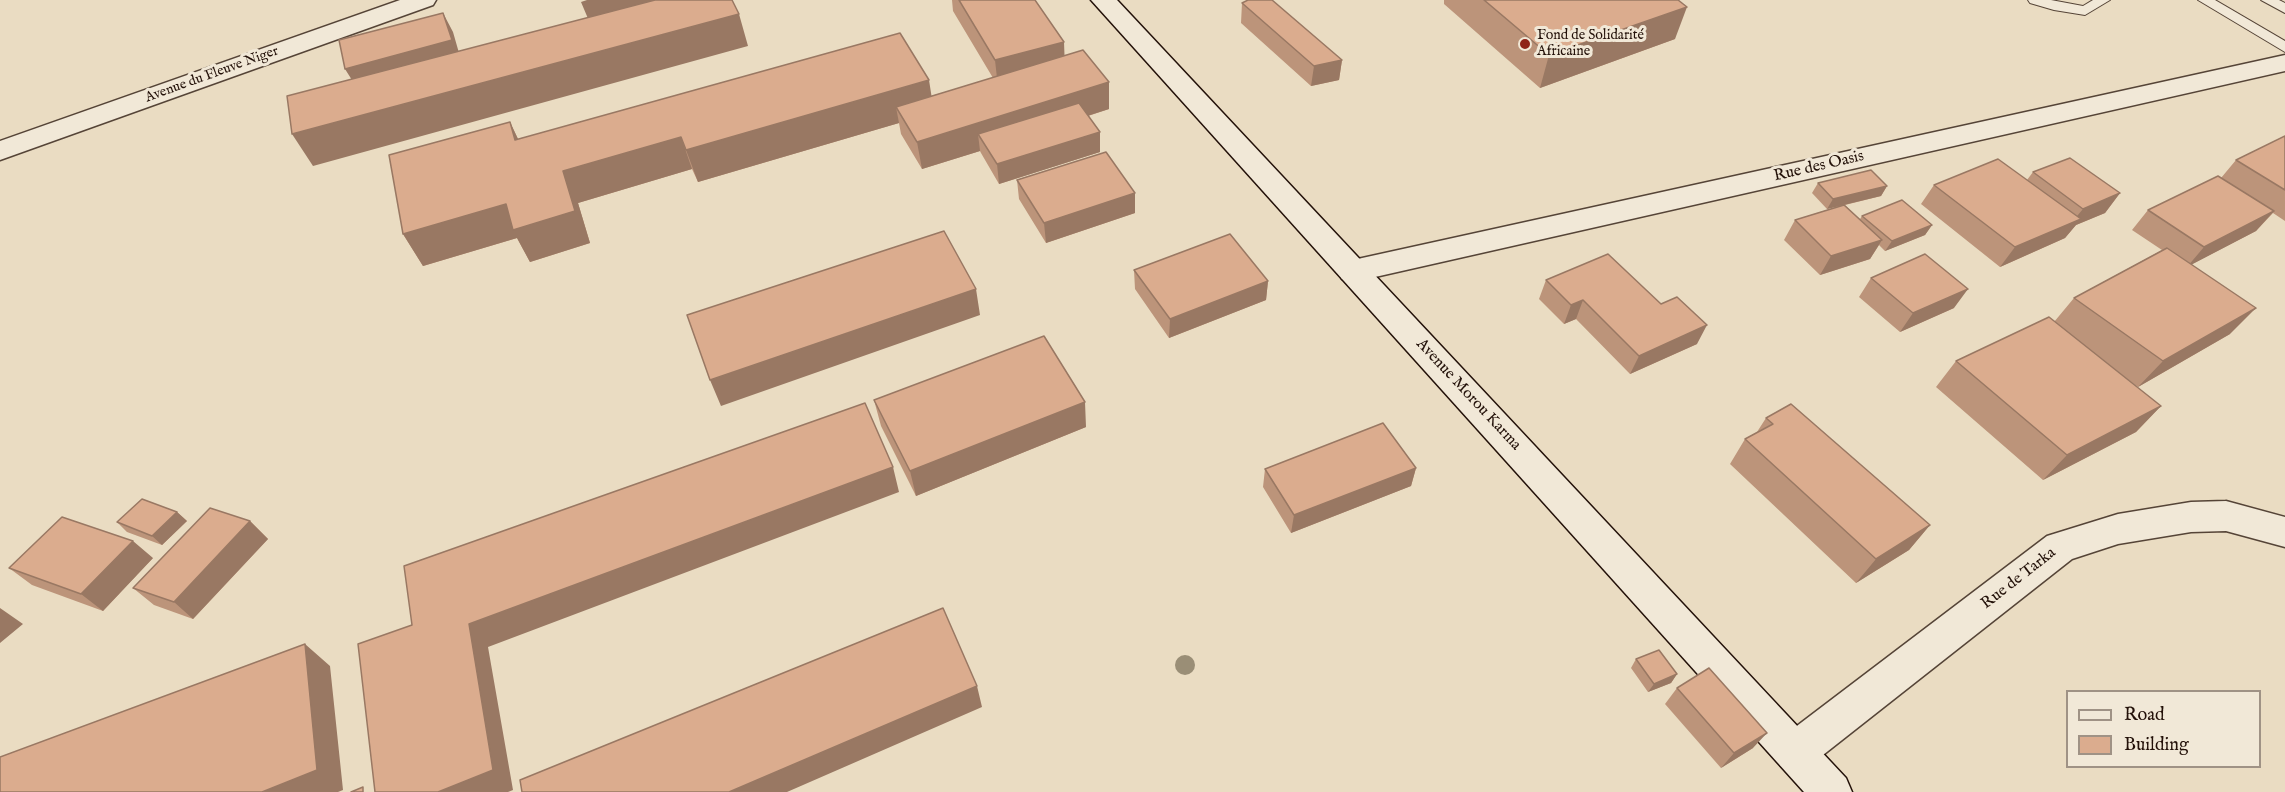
<!DOCTYPE html>
<meta charset="utf-8">
<style>
body{margin:0}
#map{position:relative;width:2285px;height:792px;overflow:hidden;background:#eadcc2;font-family:"IM FELL English",serif}
canvas{display:block}
.legend{position:absolute;left:2066px;top:690px;width:195px;height:78px;box-sizing:border-box;background:#f1e8d7;border:2px solid #9f9285;margin:0;padding:8px 10px;list-style:none;font-size:18px;color:#231109}
.legend li{display:flex;align-items:center;gap:12px;height:30px}
.legend b{width:30px;border:2px solid #9f9285}
</style>
<div id="map">
<canvas width="2285" height="792"></canvas>
<ul class="legend">
<li><b style="height:8px;background:#f1e8d7"></b>Road</li>
<li><b style="height:16px;background:#dbac8e"></b>Building</li>
</ul>
</div>
<script>
const ctx = document.querySelector('canvas').getContext('2d');
ctx.lineJoin = 'round';
function poly(rows) {
  const path = new Path2D();
  for (const r of rows) {
    path.moveTo(r[0], r[1]);
    for (let i = 2; i < r.length; i += 2) path.lineTo(r[i], r[i + 1]);
  }
  return path;
}
function strokePath(path, color, width, dash) {
  ctx.strokeStyle = color;
  ctx.lineWidth = width;
  ctx.lineCap = dash ? 'butt' : 'round';
  ctx.setLineDash(dash || []);
  ctx.stroke(path);
}
function fillPath(path, color) {
  ctx.fillStyle = color;
  ctx.fill(path, 'evenodd');
}
function drawText(font, color, halo, rows, align = 'center') {
  ctx.font = font + ' "IM FELL English",serif';
  ctx.lineWidth = 6;
  ctx.setLineDash([]);
  ctx.textBaseline = 'middle';
  ctx.strokeStyle = halo;
  ctx.fillStyle = color;
  for (const [text, x, y, turn = 0] of rows) {
    ctx.save();
    ctx.translate(x, y);
    ctx.rotate((+turn || 0) * Math.PI / 180);
    ctx.textAlign = isNaN(turn) ? turn : align;
    if (halo) ctx.strokeText(text, 0, 0);
    ctx.fillText(text, 0, 0);
    ctx.restore();
  }
}
const lane = poly([
 [2028,0,2051,0,2083,6,2093,0,2110,0,2085,15,2054,10,2030,3,2028,0],
 [2198,0,2215,0,2285,41,2285,52,2198,0],
 [2261,0,2279,0,2285,3,2285,13,2261,0]
]);
const street = poly([
 [400,0,436,0,433,5,0,160,0,141,400,0],
 [2285,55,2285,71,1353,282,1342,279,1338,271,1342,263,1353,260,2285,55],
 [2226,501,2285,517,2285,547,2226,531,2191,532,2118,544,2072,559,1809,766,1795,771,1781,766,1775,752,1781,738,2047,536,2118,514,2191,502,2226,501]
]);
const secondary = poly([
 [1091,0,1117,0,1846,778,1852,792,1804,792,1091,0]
]);
const trees = [
 [1185,665]
];
const wall = poly([
 [952,0,1035,0,1064,42,1064,56,1109,82,1109,109,1088,116,1100,132,1100,152,999,184,981,153,980,151,922,169,901,134,899,123,698,182,692,169,578,203,590,243,530,262,517,238,423,266,403,234,510,122,518,139,931,96,993,78,953,11],
 [1444,0,1678,0,1675,39,1540,88,1444,4],
 [1242,3,1342,60,1339,80,1311,86,1241,23],
 [2285,136,2285,221,2273,213,2256,231,2192,264,2230,334,2138,387,2124,377,2161,406,2136,432,2043,480,1936,387,1956,361,2054,322,2074,298,2162,250,2132,230,2148,210,2221,178,2236,160],
 [2033,172,2120,193,2105,213,2076,225,2065,238,2000,267,1921,204,1934,185,2027,180],
 [1017,180,1135,193,1135,213,1046,243,1019,199],
 [1818,183,1887,186,1881,196,1845,205,1860,219,1862,216,1932,225,1925,235,1885,251,1879,245,1870,259,1820,275,1784,240,1795,220,1839,206,1827,209,1812,193],
 [1134,270,1268,281,1266,300,1169,338,1135,289],
 [1871,278,1954,308,1900,332,1859,297],
 [1546,280,1661,304,1697,344,1630,374,1576,319,1564,324,1539,299],
 [874,400,1086,427,916,496,881,426],
 [1766,418,1930,525,1909,550,1856,583,1730,464,1745,439,1757,432],
 [1416,468,1411,486,1291,533,1263,487,1265,469],
 [177,512,187,521,162,545,127,532,117,522],
 [250,521,268,539,193,619,154,605,133,588],
 [153,558,103,611,32,585,9,568],
 [1636,659,1677,674,1671,683,1648,692,1631,668],
 [1677,688,1753,748,1721,768,1665,704]
]);
const shadedWall = poly([
 [587,0,708,0,592,28,581,2],
 [1687,7,1675,39,1540,88,1549,55],
 [443,13,453,32,461,60,357,88,345,69],
 [739,14,748,46,313,166,292,134],
 [1064,42,1065,69,998,87,995,60],
 [1342,60,1339,80,1311,86,1314,66],
 [929,80,934,112,896,107,899,123,698,182,686,150],
 [1109,82,1109,109,987,148,978,134,980,151,922,169,917,142],
 [510,122,525,154,515,140],
 [1100,132,1100,152,999,184,997,164],
 [681,137,692,169,578,203,590,243,530,262,517,238,423,266,403,234,506,204,563,171],
 [1887,186,1881,196,1827,209,1833,199],
 [1135,193,1135,213,1046,243,1044,223],
 [2120,193,2105,213,2076,225,2065,238,2000,267,2015,247,2072,222,2083,209],
 [2274,211,2256,231,2187,267,2204,247],
 [1932,225,1925,235,1885,251,1892,241],
 [1882,240,1870,259,1820,275,1831,256],
 [1268,281,1266,300,1169,338,1170,319],
 [976,289,980,315,721,406,710,380],
 [1968,289,1954,308,1900,332,1913,313],
 [1583,300,1576,319,1564,324,1571,305],
 [2256,308,2230,334,2138,387,2163,361],
 [1707,325,1697,344,1630,374,1639,356],
 [1085,402,1086,427,916,496,910,471],
 [2161,406,2136,432,2043,480,2067,455],
 [893,467,899,492,488,647,513,790,508,792,438,792,469,624],
 [1416,468,1411,486,1291,533,1294,515],
 [177,512,187,521,162,545,152,536],
 [250,521,268,539,193,619,174,602],
 [1930,525,1909,550,1856,583,1876,559],
 [133,541,153,558,103,611,81,594],
 [0,608,23,624,0,643],
 [305,644,330,666,343,790,338,792,262,792],
 [1677,674,1671,683,1648,692,1654,684],
 [977,686,982,707,787,792,729,792],
 [1767,733,1753,748,1721,768,1734,753]
]);
const building = poly([
 [655,0,732,0,739,14,292,134,287,96,655,0],
 [959,0,1035,0,1064,42,995,60,959,0],
 [1248,0,1272,0,1342,60,1314,66,1242,3,1248,0],
 [1484,0,1678,0,1687,7,1549,55,1484,0],
 [443,13,452,40,345,69,339,40,443,13],
 [900,33,929,80,686,150,681,137,563,171,575,211,513,230,506,204,403,234,389,155,510,122,515,140,900,33],
 [1083,50,1109,82,917,142,896,107,1083,50],
 [1079,103,1100,132,997,164,978,134,1079,103],
 [2285,136,2285,190,2236,160,2285,136],
 [1106,152,1135,193,1044,223,1017,180,1106,152],
 [2070,158,2120,193,2083,209,2033,172,2070,158],
 [1998,159,2081,219,2015,247,1934,185,1998,159],
 [1871,170,1887,186,1833,199,1818,183,1871,170],
 [2218,176,2274,211,2204,247,2148,210,2218,176],
 [1902,200,1932,225,1892,241,1862,216,1902,200],
 [1844,205,1882,240,1831,256,1795,220,1844,205],
 [944,231,976,289,710,380,687,315,944,231],
 [1230,234,1268,281,1170,319,1134,270,1230,234],
 [2167,248,2256,308,2163,361,2074,298,2167,248],
 [1608,254,1661,304,1677,297,1707,325,1639,356,1583,300,1571,305,1546,280,1608,254],
 [1925,254,1968,289,1913,313,1871,278,1925,254],
 [2049,317,2161,406,2067,455,1956,361,2049,317],
 [1044,336,1085,402,910,471,874,400,1044,336],
 [865,403,893,467,469,624,493,770,438,792,375,792,358,644,412,625,404,566,865,403],
 [1791,404,1930,525,1876,559,1745,439,1773,424,1766,418,1791,404],
 [1383,423,1416,468,1294,515,1265,469,1383,423],
 [142,499,177,512,152,536,117,522,142,499],
 [210,508,250,521,174,602,133,588,210,508],
 [62,517,133,541,81,594,9,568,62,517],
 [943,608,977,686,729,792,522,792,520,780,943,608],
 [305,644,317,770,262,792,0,792,0,757,305,644],
 [1659,650,1677,674,1654,684,1636,659,1659,650],
 [1709,668,1767,733,1734,753,1677,688,1709,668],
 [363,787,363,792,351,792,363,787]
]);
const markers = [
 [1525,44,6,"#8f2418"]
];
const farPoinames = [
 ["Fond de Solidarité",1537,36],
 ["Africaine",1537,52]
];
const farStreetnames = [
 ["Avenue du Fleuve Niger",212,75,-20]
];
const streetNames = [
 ["Rue des Oasis",1819,167,-13],
 ["Avenue Morou Karma",1468,395,47],
 ["Rue de Tarka",2019,579,-38]
];
strokePath(lane, '#554437', 2);
strokePath(street, '#554437', 3);
strokePath(secondary, '#231109', 3);
fillPath(lane, '#f1e8d7');
fillPath(street, '#f1e8d7');
fillPath(secondary, '#f1e8d7');
ctx.fillStyle = '#9a8e76';
for (const [x, y] of trees) {
  ctx.beginPath();
  ctx.arc(x, y, 10, 0, 2 * Math.PI);
  ctx.fill();
}
fillPath(wall, '#bc947a');
fillPath(shadedWall, '#997863');
fillPath(building, '#dbac8e');
strokePath(building, '#997863', 1.5);
for (const [x, y, r, color] of markers) {
  const dot = new Path2D();
  dot.arc(x, y, r, 0, 2 * Math.PI);
  ctx.fillStyle = color;
  ctx.fill(dot);
  strokePath(dot, '#f1e8d7', 2);
}
drawText('14px', '#231109', '#f1e8d7', farPoinames, 'left');
drawText('14px', '#231109', '#f1e8d7', farStreetnames);
drawText('16px', '#231109', '#f1e8d7', streetNames);
</script>
